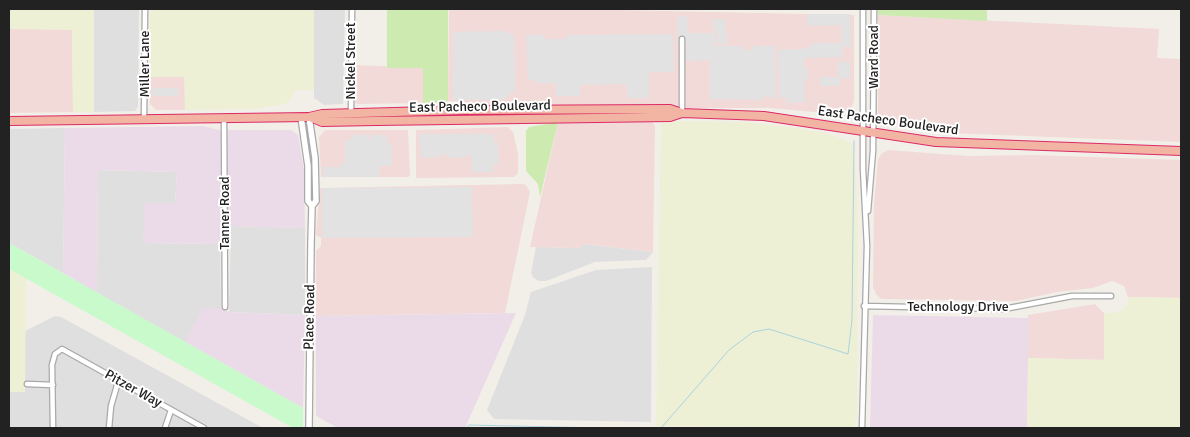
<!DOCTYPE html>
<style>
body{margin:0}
#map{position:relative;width:1190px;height:437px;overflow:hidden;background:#f2efe9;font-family:Signika,sans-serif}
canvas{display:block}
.frame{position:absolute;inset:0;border:10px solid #222;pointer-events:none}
</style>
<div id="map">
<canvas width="1190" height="437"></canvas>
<div class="frame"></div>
</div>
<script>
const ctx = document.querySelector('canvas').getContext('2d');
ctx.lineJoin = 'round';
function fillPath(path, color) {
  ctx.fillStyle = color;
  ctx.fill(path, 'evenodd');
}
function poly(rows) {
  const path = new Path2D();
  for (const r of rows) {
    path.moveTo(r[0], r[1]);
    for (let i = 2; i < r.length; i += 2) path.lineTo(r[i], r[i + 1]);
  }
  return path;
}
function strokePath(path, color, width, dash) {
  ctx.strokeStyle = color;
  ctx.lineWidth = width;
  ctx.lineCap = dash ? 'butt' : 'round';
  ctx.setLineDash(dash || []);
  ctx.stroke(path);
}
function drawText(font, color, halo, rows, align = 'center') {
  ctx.font = font + ' Signika,sans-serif';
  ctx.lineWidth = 4;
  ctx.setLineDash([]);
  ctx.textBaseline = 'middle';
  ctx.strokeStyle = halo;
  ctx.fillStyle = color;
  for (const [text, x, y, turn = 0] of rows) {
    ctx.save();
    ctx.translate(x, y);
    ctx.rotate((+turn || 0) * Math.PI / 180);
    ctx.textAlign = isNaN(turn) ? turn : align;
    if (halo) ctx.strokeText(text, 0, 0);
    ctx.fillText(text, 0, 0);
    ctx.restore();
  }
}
const residential = poly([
 [94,9,139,9,138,107,135,111,94,112],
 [314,9,345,9,343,104,324,105,314,98],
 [65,128,63,273,9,243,9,129],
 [98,170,177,172,175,203,143,243,220,244,221,308,203,309,185,342,97,293],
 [231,226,305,228,305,315,229,312],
 [583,244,653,252,646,260,595,262,546,281,539,281,534,278,531,273,536,247,579,248],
 [652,267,651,422,494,419,487,410,525,315,531,292,596,270],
 [55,316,61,317,263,428,9,428,9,392,25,391,25,331]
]);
const commercial = poly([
 [449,9,569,9,854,15,854,101,850,111,836,114,769,108,655,108,461,104,458,101,448,101],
 [878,15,1159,29,1157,58,1181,59,1181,142,947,133,885,123,878,114],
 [9,29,72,29,73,112,9,113],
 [355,65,423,68,423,103,358,104,355,103],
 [150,77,185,77,185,110,156,110,150,104],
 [651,121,655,126,653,252,584,244,579,248,530,247,558,122],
 [508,127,513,132,518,154,518,173,514,177,416,178,416,130],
 [325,130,408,130,410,176,408,177,321,177,319,137],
 [888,150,968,156,1032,155,1181,160,1181,298,1128,297,1124,286,1112,281,1093,288,1057,292,1016,301,881,299,876,294,873,287,874,204,878,160,881,154],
 [522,184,526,185,530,192,505,313,316,316,316,251,321,246,321,238,316,235,320,188],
 [1095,304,1104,313,1104,360,1028,358,1028,315]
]);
const industrial = poly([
 [203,126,219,130,291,130,298,135,304,170,305,228,221,226,220,244,143,243,144,203,175,203,177,172,98,170,97,293,63,273,65,128],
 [203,308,221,308,229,312,305,315,303,408,185,342],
 [516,313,465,428,338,428,316,416,316,316],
 [873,315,1029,318,1027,428,870,428]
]);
const farmland = poly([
 [9,9,94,9,94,112,73,112,72,30,9,29],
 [150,9,314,9,314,90,294,90,290,101,285,104,254,109,185,110,184,77,150,77],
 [664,121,742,122,791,127,826,133,850,142,854,146,858,216,857,417,853,428,656,426,661,123],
 [9,269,26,279,25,392,9,392],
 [1128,297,1181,298,1181,428,1027,428,1028,358,1104,360,1104,313,1113,313,1122,310,1127,305]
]);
const grass = poly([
 [387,9,448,9,448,101,443,103,423,103,423,68,387,68],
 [878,9,987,9,987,21,878,15],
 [558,122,540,197,538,184,526,171,526,131,529,127]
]);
const park = poly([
 [9,243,303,408,303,428,293,428,9,269]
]);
const parking = poly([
 [807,14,850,14,851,47,842,47,842,57,804,58,804,68,808,68,808,80,804,81,805,102,787,103,786,98,779,98,778,50,802,49,810,47,811,43,842,43,841,25,807,26],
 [687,16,688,33,715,33,715,46,742,46,743,50,753,50,753,46,775,46,776,98,764,96,764,100,710,99,710,60,686,61,686,44,677,44,677,17],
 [713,19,725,19,727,44,717,44,717,31,713,30],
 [504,31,514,35,515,92,511,92,504,100,453,100,453,32],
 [673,34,674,72,649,72,649,98,627,98,627,84,580,85,580,96,556,96,556,83,535,83,534,80,528,80,526,35,544,35,545,39,566,39,567,35],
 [838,62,850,62,850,78,840,78,840,86,820,86,820,77,838,77],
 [152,88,178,88,178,96,152,96],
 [419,134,494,134,494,142,498,142,499,164,493,164,493,172,472,172,471,155,467,155,467,157,447,158,446,154,441,154,441,157,421,158],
 [351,135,367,135,367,139,370,139,370,135,387,135,387,143,392,143,392,166,379,166,379,177,323,177,323,167,340,167,340,163,345,163,345,140,351,140],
 [472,187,473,237,322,238,322,188]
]);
const stream = poly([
 [467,428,469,425,602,428],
 [661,428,729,350,753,332,769,329,848,354,852,320,854,141]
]);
const minor = poly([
 [682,39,682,113],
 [351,114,352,9],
 [224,118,225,307],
 [144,119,145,9],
 [868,211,873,151,874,9],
 [864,306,1004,309,1072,296,1111,296],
 [27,384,53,385],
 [53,428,52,365,55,354,62,349,204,428],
 [109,428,111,406,118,382],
 [165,428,171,410],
 [862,428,867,246,863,169,863,9]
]);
const tertiary = poly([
 [301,117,308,166,308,201,312,206],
 [309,428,311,243,312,206,316,201,315,158,309,117]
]);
const trunk = poly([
 [310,117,322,122,376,121,670,117,682,113],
 [9,121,309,117,322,114,466,110,670,109,682,113,764,116,936,142,1181,151]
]);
const streetNames = [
 ["Ward Road",874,57,-90],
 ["Nickel Street",351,61,-90],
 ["Miller Lane",145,64,-90],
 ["East Pacheco Boulevard",480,107,-1],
 ["East Pacheco Boulevard",888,121,8],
 ["Tanner Road",225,213,-90],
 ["Technology Drive",958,307],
 ["Place Road",310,317,-89],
 ["Pitzer Way",133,389,29]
];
fillPath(residential, '#e0dfdf');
fillPath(commercial, '#f2dad9');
fillPath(industrial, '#ebdbe8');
fillPath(farmland, '#eef0d5');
fillPath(grass, '#cdebb0');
fillPath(park, '#c8facc');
fillPath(parking, '#e2e2e2');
strokePath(stream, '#aad3df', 1);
strokePath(minor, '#a9a9a9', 7);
strokePath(tertiary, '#a9a9a9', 8);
strokePath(trunk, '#dc2a67', 10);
strokePath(minor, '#fff', 4.5);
strokePath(tertiary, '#fff', 5.5);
strokePath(trunk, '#f2b4a3', 8);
drawText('14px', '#222', '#fff', streetNames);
</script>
